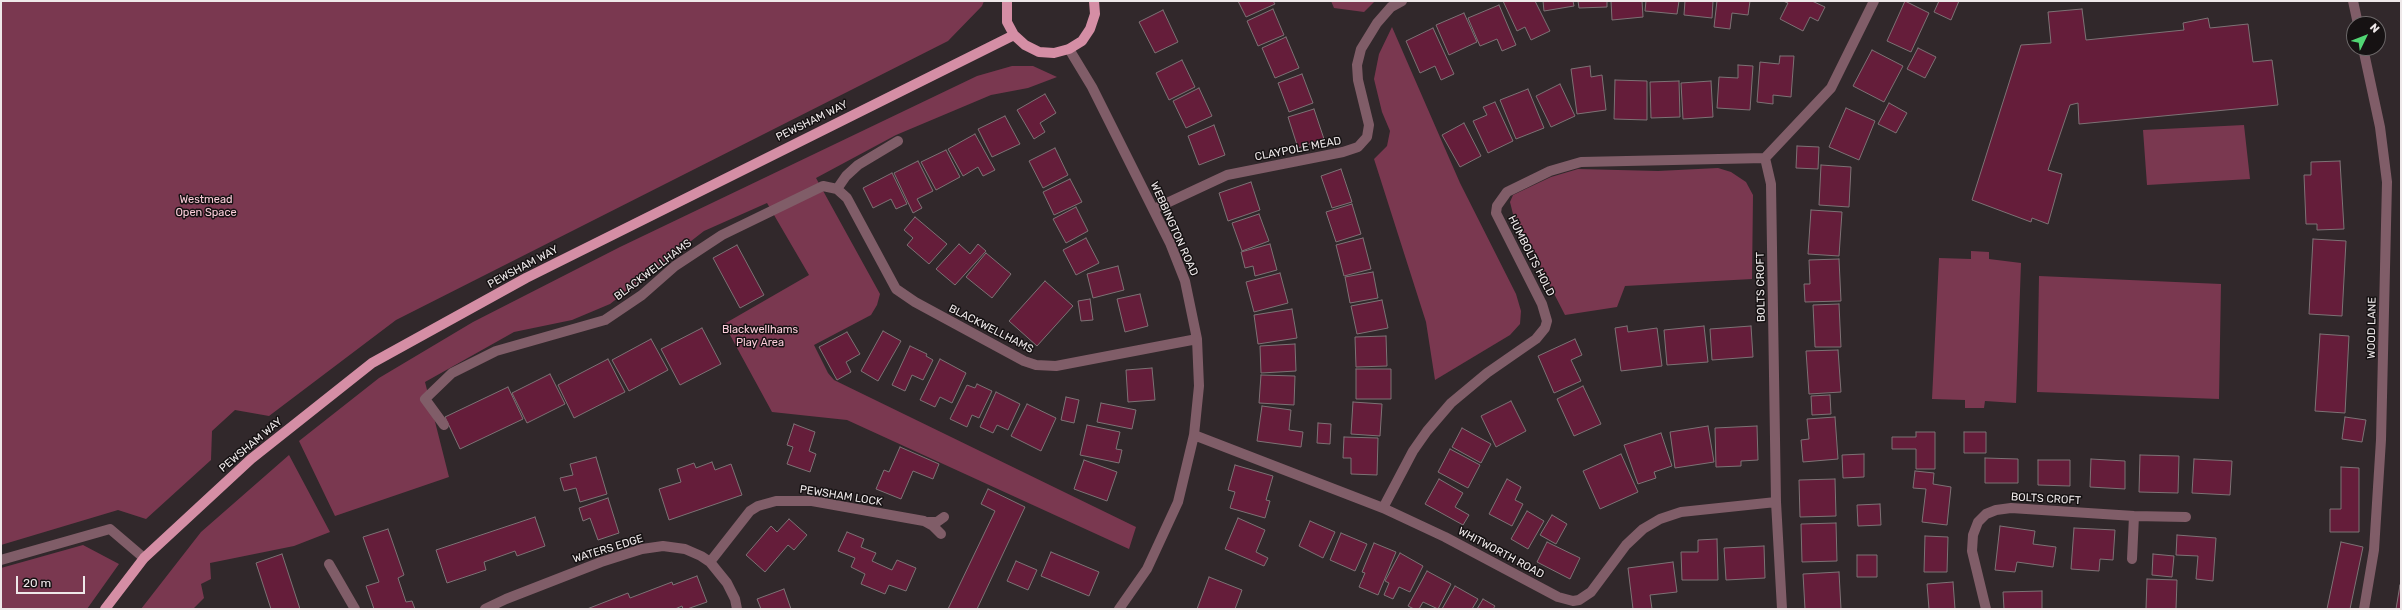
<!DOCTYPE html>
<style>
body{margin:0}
#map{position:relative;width:2402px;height:610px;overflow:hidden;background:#31282b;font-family:Rubik,sans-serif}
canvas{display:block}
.frame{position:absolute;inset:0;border:2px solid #eee8e9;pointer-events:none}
.north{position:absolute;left:2346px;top:16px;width:40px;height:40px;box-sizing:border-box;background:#161213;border:1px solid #6c6869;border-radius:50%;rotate:47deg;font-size:11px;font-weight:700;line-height:16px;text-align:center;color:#eee8e9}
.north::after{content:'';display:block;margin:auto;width:14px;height:18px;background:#51d674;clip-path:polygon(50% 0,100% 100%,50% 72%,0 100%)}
.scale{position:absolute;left:16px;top:576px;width:69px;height:18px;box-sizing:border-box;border:2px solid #eee8e9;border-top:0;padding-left:5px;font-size:12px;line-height:14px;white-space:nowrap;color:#eee8e9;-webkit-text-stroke:3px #161213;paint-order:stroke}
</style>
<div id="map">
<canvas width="2402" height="610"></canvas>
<div class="frame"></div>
<div class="north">N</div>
<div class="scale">20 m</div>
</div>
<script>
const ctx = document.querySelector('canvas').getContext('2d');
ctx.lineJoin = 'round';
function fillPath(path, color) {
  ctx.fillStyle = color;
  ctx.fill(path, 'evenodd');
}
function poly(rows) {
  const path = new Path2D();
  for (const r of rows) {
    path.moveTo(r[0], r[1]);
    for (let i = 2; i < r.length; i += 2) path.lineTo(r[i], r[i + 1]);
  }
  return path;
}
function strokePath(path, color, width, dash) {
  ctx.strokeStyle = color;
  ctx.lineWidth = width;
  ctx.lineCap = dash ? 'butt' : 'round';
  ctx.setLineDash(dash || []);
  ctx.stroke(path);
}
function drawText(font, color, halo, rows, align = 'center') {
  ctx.font = font + ' Rubik,sans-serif';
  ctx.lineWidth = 3;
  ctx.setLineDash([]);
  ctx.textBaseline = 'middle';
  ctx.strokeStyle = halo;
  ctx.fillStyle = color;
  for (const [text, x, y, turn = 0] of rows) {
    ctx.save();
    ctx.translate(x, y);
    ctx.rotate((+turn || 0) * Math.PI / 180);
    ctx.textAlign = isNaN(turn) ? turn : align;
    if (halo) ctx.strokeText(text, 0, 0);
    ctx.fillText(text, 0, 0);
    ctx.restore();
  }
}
const green = poly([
 [1,1,984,1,982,6,948,41,396,320,269,416,235,410,212,431,211,460,146,519,118,510,1,545],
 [1331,1,1375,1,1364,12,1334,8],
 [1392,27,1460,183,1516,294,1521,311,1520,324,1510,335,1435,380,1426,322,1374,159,1387,146,1390,131,1382,112,1374,79,1379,54],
 [1012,66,1033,66,1057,77,1028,88,991,95,896,135,816,178,880,294,877,305,871,315,814,345,828,373,834,380,1136,527,1129,549,847,420,772,412,724,324,809,275,767,203,704,231,610,304,572,320,514,332,425,382,449,477,335,516,299,441,379,378,473,322,620,247,977,76],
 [2244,125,2250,179,2147,185,2143,130],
 [1718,168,1731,172,1746,182,1753,195,1752,279,1625,286,1617,307,1565,315,1513,214,1510,202,1513,195,1551,177,1578,169,1658,171],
 [1971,251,1989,252,1989,259,2021,263,2016,403,1985,401,1984,408,1965,408,1965,400,1932,399,1939,258,1971,259],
 [2039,276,2221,284,2219,399,2037,392],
 [289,455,330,532,294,546,210,563,211,579,201,584,204,598,193,609,141,609,201,532],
 [83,545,119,564,87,609,1,609,1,568]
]);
const building = poly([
 [1238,1,1273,1,1275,4,1246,17,1238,1],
 [1503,1,1535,1,1550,31,1531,40,1525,27,1517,31,1503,1],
 [1543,1,1573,1,1574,6,1544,11,1543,1],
 [1578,1,1607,1,1607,7,1579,8,1578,1],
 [1611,1,1642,1,1643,17,1612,20,1611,1],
 [1646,1,1679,1,1677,14,1645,11,1646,1],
 [1685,1,1713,1,1712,18,1684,15,1685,1],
 [1717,1,1750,1,1748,15,1732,13,1730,29,1714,27,1717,1],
 [1783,1,1812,1,1825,7,1818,21,1810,17,1803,31,1780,19,1788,3,1783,1],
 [1905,1,1929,13,1911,52,1887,41,1905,1],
 [1939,1,1959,1,1951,20,1934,12,1939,1],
 [1499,5,1516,45,1502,51,1497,39,1480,46,1468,18,1499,5],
 [1273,9,1284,35,1258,46,1247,21,1273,9],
 [2082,9,2086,40,2184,30,2183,23,2208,18,2210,28,2248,24,2253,62,2272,60,2278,105,2079,124,2078,103,2070,105,2048,170,2062,174,2048,224,2032,218,2031,222,1972,200,2021,45,2051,43,2048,12,2082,9],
 [1163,10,1178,42,1155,53,1139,22,1163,10],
 [1464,13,1477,42,1449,55,1436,25,1464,13],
 [1433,28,1454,74,1441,80,1435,66,1420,73,1406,41,1433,28],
 [1286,37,1299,68,1275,78,1262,48,1286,37],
 [1918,48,1936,57,1925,78,1907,69,1918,48],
 [1872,50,1903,66,1884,102,1853,86,1872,50],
 [1780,56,1794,56,1791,97,1773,95,1773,104,1757,102,1760,62,1779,64,1780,56],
 [1182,60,1195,87,1169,100,1156,73,1182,60],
 [1738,65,1753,66,1750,110,1717,108,1719,77,1738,78,1738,65],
 [1590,66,1591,77,1602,75,1606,110,1577,114,1571,69,1590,66],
 [1302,74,1313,103,1289,112,1278,83,1302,74],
 [1615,80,1647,81,1647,120,1614,119,1615,80],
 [1679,81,1680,117,1651,118,1650,82,1679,81],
 [1711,81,1713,117,1683,119,1681,83,1711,81],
 [1560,84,1575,116,1551,127,1536,96,1560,84],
 [1199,88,1212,116,1186,128,1173,101,1199,88],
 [1528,89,1544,128,1516,139,1500,100,1528,89],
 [1045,94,1056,113,1040,123,1045,132,1034,139,1017,110,1045,94],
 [1495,102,1513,141,1488,153,1473,121,1487,115,1483,107,1495,102],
 [1889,103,1907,113,1896,133,1878,124,1889,103],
 [1846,108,1875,121,1859,160,1829,147,1846,108],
 [1314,109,1324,139,1298,148,1288,117,1314,109],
 [1005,116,1020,144,992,157,978,129,1005,116],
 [1464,123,1481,156,1460,167,1442,135,1464,123],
 [1214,125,1225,155,1199,165,1188,136,1214,125],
 [975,134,995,170,983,176,978,167,963,176,948,149,975,134],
 [1797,146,1819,147,1818,169,1796,168,1797,146],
 [1055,148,1068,175,1043,188,1029,161,1055,148],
 [946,150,960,177,936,190,921,162,946,150],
 [918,161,933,191,917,199,922,208,913,213,894,173,918,161],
 [2340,161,2344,229,2317,230,2317,224,2306,224,2304,175,2311,175,2311,162,2340,161],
 [1821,165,1851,167,1849,207,1819,205,1821,165],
 [1341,169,1352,202,1332,208,1321,176,1341,169],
 [892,173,907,204,896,209,891,199,873,208,863,188,892,173],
 [1070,179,1082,202,1054,215,1043,192,1070,179],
 [1251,182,1260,210,1228,221,1219,193,1251,182],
 [1352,204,1361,234,1336,242,1326,212,1352,204],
 [1076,207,1088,231,1066,243,1053,219,1076,207],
 [1811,210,1842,212,1839,256,1808,254,1811,210],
 [1259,214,1269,241,1242,251,1232,223,1259,214],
 [915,217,947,244,929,264,907,245,913,238,904,230,915,217],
 [1086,238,1099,263,1076,275,1063,250,1086,238],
 [1363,238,1371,269,1344,276,1336,245,1363,238],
 [2313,239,2346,241,2342,316,2309,314,2313,239],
 [959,244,970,254,978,244,986,251,955,285,936,269,959,244],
 [1270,244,1277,270,1255,276,1253,266,1245,268,1241,252,1270,244],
 [737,245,764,295,740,308,713,258,737,245],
 [986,253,1011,274,992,298,966,277,986,253],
 [1839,259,1841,301,1805,302,1804,284,1810,284,1809,260,1839,259],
 [1118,266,1124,290,1093,298,1087,274,1118,266],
 [1373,272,1378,298,1350,303,1345,277,1373,272],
 [1280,273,1288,303,1254,312,1246,282,1280,273],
 [1045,281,1073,306,1037,346,1009,321,1045,281],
 [1140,294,1148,326,1125,332,1117,299,1140,294],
 [1090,299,1093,320,1081,321,1078,301,1090,299],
 [1382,300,1388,328,1357,334,1351,306,1382,300],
 [1839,304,1841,347,1815,347,1813,305,1839,304],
 [1292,309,1297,338,1258,344,1254,315,1292,309],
 [1627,326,1628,332,1657,328,1662,366,1621,371,1615,328,1627,326],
 [1704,326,1708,362,1667,365,1664,330,1704,326],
 [1751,326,1753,357,1712,360,1710,329,1751,326],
 [702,328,721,364,680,385,661,349,702,328],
 [883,331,901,341,878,381,861,371,883,331],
 [847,332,860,354,846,362,851,372,837,380,819,347,847,332],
 [2320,334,2349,336,2345,413,2315,411,2320,334],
 [1386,336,1387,366,1356,367,1355,337,1386,336],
 [651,339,668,370,629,391,612,360,651,339],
 [1575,339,1582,355,1571,360,1581,381,1554,393,1538,356,1575,339],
 [1295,344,1296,371,1261,373,1260,346,1295,344],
 [910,346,927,354,926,356,933,360,923,380,912,375,905,391,892,385,910,346],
 [1838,350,1841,392,1809,394,1806,351,1838,350],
 [608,359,625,392,574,418,558,385,608,359],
 [940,359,966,373,952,403,940,397,935,407,920,400,940,359],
 [1152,368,1155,400,1128,402,1126,370,1152,368],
 [1356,369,1391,369,1391,399,1356,399,1356,369],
 [550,374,565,404,527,423,512,393,550,374],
 [1261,375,1295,376,1294,405,1259,403,1261,375],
 [977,384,992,391,979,418,972,415,967,427,950,419,967,385,975,388,977,384],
 [1583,386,1601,424,1574,436,1557,399,1583,386],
 [508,387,523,419,460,449,445,417,508,387],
 [996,392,1020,404,1008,430,997,425,993,433,980,427,996,392],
 [1830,395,1831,414,1812,415,1811,396,1830,395],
 [1066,397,1079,400,1074,423,1061,420,1066,397],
 [1511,401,1526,431,1496,447,1481,416,1511,401],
 [1353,402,1382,404,1380,436,1351,434,1353,402],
 [1101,403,1136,410,1132,429,1097,422,1101,403],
 [1027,404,1056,418,1041,451,1011,436,1027,404],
 [1262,406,1291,410,1289,430,1303,432,1301,447,1257,441,1262,406],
 [1835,417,1838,459,1803,462,1801,440,1809,439,1807,419,1835,417],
 [2345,417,2366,420,2362,442,2342,439,2345,417],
 [1318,423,1331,424,1330,444,1317,443,1318,423],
 [794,424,815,432,809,451,816,454,810,472,787,464,793,447,787,445,794,424],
 [1087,425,1120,432,1116,449,1122,450,1119,463,1080,455,1087,425],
 [1708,426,1714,462,1675,468,1670,432,1708,426],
 [1757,426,1758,460,1741,461,1741,466,1716,467,1715,428,1757,426],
 [1462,428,1491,444,1481,463,1452,447,1462,428],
 [1916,432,1935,432,1935,469,1916,469,1916,449,1892,449,1892,437,1916,437,1916,432],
 [1964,432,1986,432,1986,453,1964,453,1964,432],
 [1661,433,1672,466,1654,472,1656,478,1638,484,1624,445,1661,433],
 [1344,437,1378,438,1377,475,1351,474,1351,458,1343,458,1344,437],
 [900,447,939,464,933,479,913,471,901,499,876,489,884,470,889,472,900,447],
 [1450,449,1480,465,1468,488,1438,472,1450,449],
 [1621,454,1638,492,1600,509,1583,471,1621,454],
 [1864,454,1864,477,1843,478,1842,455,1864,454],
 [2140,455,2179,456,2178,493,2139,492,2140,455],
 [596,457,607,494,580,502,576,488,564,491,560,478,573,475,570,464,596,457],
 [1985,458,2018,459,2018,483,1985,483,1985,458],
 [2091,459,2125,461,2125,489,2090,487,2091,459],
 [2194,459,2232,461,2230,495,2192,493,2194,459],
 [1084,460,1117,472,1107,501,1074,489,1084,460],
 [2038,460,2070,460,2070,486,2038,485,2038,460],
 [712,462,715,470,731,464,742,495,669,520,659,489,681,482,677,469,694,463,696,468,712,462],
 [1235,465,1273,476,1266,500,1270,501,1265,518,1230,508,1235,492,1228,490,1235,465],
 [2341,467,2359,468,2359,532,2330,532,2330,509,2341,509,2341,467],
 [1915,471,1934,473,1933,484,1951,487,1947,525,1922,522,1926,489,1913,488,1915,471],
 [1439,479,1463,493,1455,507,1469,515,1463,525,1425,504,1439,479],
 [1507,479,1521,487,1515,500,1523,504,1512,526,1489,514,1507,479],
 [1835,479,1836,516,1800,517,1799,480,1835,479],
 [988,489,1025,507,977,609,948,609,995,511,981,504,988,489],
 [608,498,619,533,598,540,590,518,583,521,579,508,608,498],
 [1880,504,1881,525,1858,526,1857,505,1880,504],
 [1527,511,1544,521,1528,549,1511,539,1527,511],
 [1552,515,1567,524,1556,544,1540,535,1552,515],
 [535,517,545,546,517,556,515,551,484,562,486,570,447,583,436,550,535,517],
 [1238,518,1265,530,1256,552,1268,558,1264,566,1225,549,1238,518],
 [789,519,807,535,794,550,788,545,765,572,746,555,771,526,777,532,789,519],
 [1310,521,1335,532,1323,558,1299,546,1310,521],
 [1836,523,1837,561,1802,562,1801,524,1836,523],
 [2000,526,2035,531,2033,544,2056,547,2053,567,2017,562,2015,572,1995,570,2000,526],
 [2074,528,2115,530,2113,560,2100,559,2099,571,2071,569,2074,528],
 [388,529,404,575,398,578,406,602,412,601,415,609,374,609,366,586,379,582,363,537,388,529],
 [847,532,864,539,861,547,876,553,872,561,892,570,897,560,916,568,906,591,889,585,885,594,861,584,865,574,851,567,855,558,838,551,847,532],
 [1341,533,1367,544,1355,571,1330,560,1341,533],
 [2177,535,2216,538,2213,581,2196,579,2198,556,2176,555,2177,535],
 [1925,536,1948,537,1947,572,1924,572,1925,536],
 [1717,539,1718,580,1682,580,1681,552,1698,552,1698,540,1717,539],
 [1547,542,1580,558,1570,579,1537,562,1547,542],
 [2341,542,2363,547,2350,609,2327,609,2341,542],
 [1374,543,1396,552,1378,595,1359,587,1365,573,1362,572,1374,543],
 [1764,546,1765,578,1726,580,1724,548,1764,546],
 [1051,552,1099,572,1089,596,1041,576,1051,552],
 [1400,553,1423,566,1410,592,1399,587,1393,599,1384,595,1389,583,1385,581,1400,553],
 [282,554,300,609,271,609,256,563,282,554],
 [2153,554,2174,556,2172,577,2152,575,2153,554],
 [1857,555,1877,555,1877,577,1857,577,1857,555],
 [1016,561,1037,570,1028,590,1007,581,1016,561],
 [1673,562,1677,592,1650,595,1652,609,1633,609,1628,568,1673,562],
 [1427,571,1451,584,1438,609,1423,602,1419,609,1414,609,1408,606,1427,571],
 [1839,572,1841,609,1805,609,1803,574,1839,572],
 [697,576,707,602,687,609,683,609,682,606,675,609,587,609,628,593,630,598,672,582,673,585,697,576],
 [1209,577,1242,590,1235,609,1197,609,1209,577],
 [2147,579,2177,580,2176,609,2146,609,2147,579],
 [1953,582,1955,609,1929,609,1927,584,1953,582],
 [2400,585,2401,609,2396,609,2400,585],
 [1455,586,1478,599,1472,609,1442,609,1455,586],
 [784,589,791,609,761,609,757,599,784,589],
 [2042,591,2042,609,2004,609,2003,592,2042,591],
 [1483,599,1495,606,1493,609,1477,609,1483,599]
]);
const street = poly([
 [2353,1,2358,24],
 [2363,48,2380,127,2387,182,2381,440,2374,550,2364,609],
 [1069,49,1092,87,1170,243,1185,281,1197,339,1199,386,1194,435,1178,502,1147,569,1119,609],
 [837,189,846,176,858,165,898,141],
 [1154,209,1227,175,1343,152,1358,147,1367,137,1369,125,1358,80,1357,65,1361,49,1377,23,1391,7,1402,1],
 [444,425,425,399,452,373,496,351,605,320,642,295,675,266,722,235,823,186,837,189,847,198,896,289,915,302,1024,361,1036,365,1056,366,1197,339],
 [1194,435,1383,508,1445,537,1558,597,1573,601,1579,600,1591,592,1626,545,1643,529,1660,519,1681,512,1776,502],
 [1383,508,1413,451,1427,431,1451,403,1487,373,1536,339,1545,328,1547,321,1542,304,1496,213,1497,206,1507,192,1550,171,1581,162,1765,158],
 [928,522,937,522,944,517],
 [2132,559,2134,516],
 [1,560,110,529,144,558],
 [710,562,750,511,758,506,776,501,812,501,924,521,933,526,941,534],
 [329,564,355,609],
 [485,609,506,599,601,562,642,549,663,546,685,549,701,556,710,562,727,583,735,599,737,609],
 [1782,609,1776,502,1771,184,1765,158,1831,88,1874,1],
 [1986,609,1972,551,1973,535,1978,522,1986,514,1996,510,2011,508,2134,516,2186,517]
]);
const primary = poly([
 [1007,1,1007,22,1014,35,1025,45,1039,52,1054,53,1069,49,1082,41,1090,29,1095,14,1094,1],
 [105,609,144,558,251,459,372,363,526,278,1014,35]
]);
const streetNames = [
 ["PEWSHAM WAY",812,121,-26],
 ["CLAYPOLE MEAD",1298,149,-11],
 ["WEBBINGTON ROAD",1174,229,66],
 ["HUMBOLTS HOLD",1531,256,63],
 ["PEWSHAM WAY",523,267,-28],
 ["BLACKWELLHAMS",653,270,-37],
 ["BOLTS CROFT",1761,287,-91],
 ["WOOD LANE",2372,328,-89],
 ["BLACKWELLHAMS",991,329,27],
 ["PEWSHAM WAY",251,445,-40],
 ["PEWSHAM LOCK",841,496,9],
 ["BOLTS CROFT",2046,499,3],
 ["WATERS EDGE",608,549,-17],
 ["WHITWORTH ROAD",1501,553,28]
];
const parkNames = [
 ["Westmead",206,200],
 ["Open Space",206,213],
 ["Blackwellhams",760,330],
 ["Play Area",760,343]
];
fillPath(green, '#7a3850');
fillPath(building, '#651d3a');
strokePath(building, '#7d7275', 1);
strokePath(street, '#805d68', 10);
strokePath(primary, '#d58ea5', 10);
drawText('11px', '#eee8e9', '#161213', streetNames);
drawText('11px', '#fbcdda', '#161213', parkNames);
</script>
